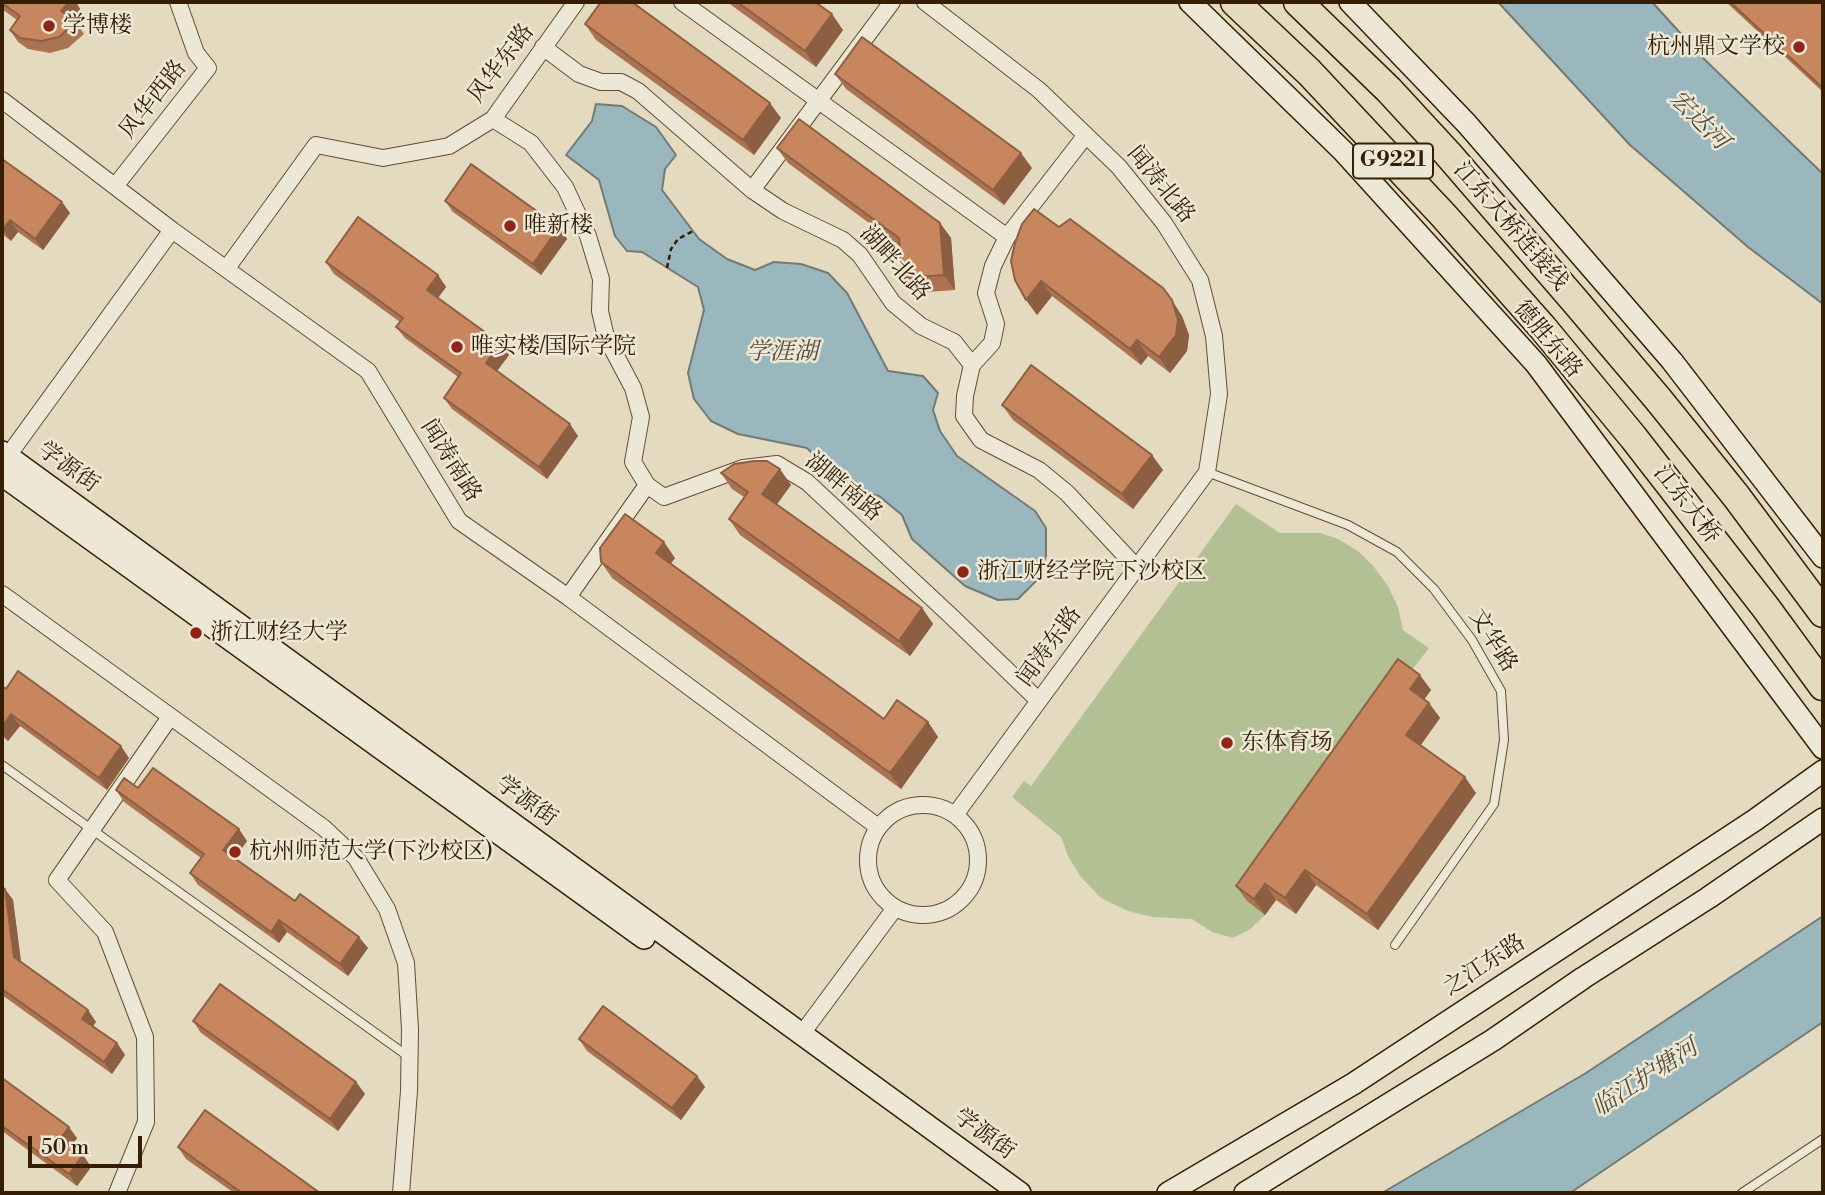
<!DOCTYPE html>
<meta charset="utf-8">
<style>
body{margin:0}
#map{position:relative;width:1825px;height:1195px;overflow:hidden;background:#e4dac0;font-family:"Libre Bodoni",serif}
canvas{display:block}
.frame{position:absolute;inset:0;border:4px solid #361e02;pointer-events:none}
.scale{position:absolute;left:28px;top:1136px;width:114px;height:32px;box-sizing:border-box;border:4px solid #361e02;border-top:0;padding-left:9px;font-size:21px;line-height:24px;white-space:nowrap;color:#361e02;-webkit-text-stroke:5px #ede7d6;paint-order:stroke}
</style>
<div id="map">
<canvas width="1825" height="1195"></canvas>
<div class="frame"></div>
<div class="scale">50 m</div>
</div>
<script>
const ctx = document.querySelector('canvas').getContext('2d');
ctx.lineJoin = 'round';
function fillPath(path, color) {
  ctx.fillStyle = color;
  ctx.fill(path, 'evenodd');
}
function poly(rows) {
  const path = new Path2D();
  for (const r of rows) {
    if (r.length === 3) {
      path.moveTo(r[0] + r[2], r[1]);
      path.arc(r[0], r[1], r[2], 0, 2 * Math.PI);
      continue;
    }
    path.moveTo(r[0], r[1]);
    for (let i = 2; i < r.length; i += 2) path.lineTo(r[i], r[i + 1]);
  }
  return path;
}
function strokePath(path, color, width, dash) {
  ctx.strokeStyle = color;
  ctx.lineWidth = width;
  ctx.lineCap = dash ? 'butt' : 'round';
  ctx.setLineDash(dash || []);
  ctx.stroke(path);
}
function drawText(font, color, halo, rows, align = 'center') {
  ctx.font = font + ' "Libre Bodoni","Noto Serif SC",serif';
  ctx.lineWidth = 5;
  ctx.setLineDash([]);
  ctx.textBaseline = 'middle';
  ctx.strokeStyle = halo;
  ctx.fillStyle = color;
  for (const [text, x, y, turn = 0] of rows) {
    ctx.save();
    ctx.translate(x, y);
    ctx.rotate((+turn || 0) * Math.PI / 180);
    ctx.textAlign = isNaN(turn) ? turn : align;
    if (halo) ctx.strokeText(text, 0, 0);
    ctx.fillText(text, 0, 0);
    ctx.restore();
  }
}
const green = poly([
 [1236,504,1280,533,1320,533,1338,539,1358,551,1374,567,1388,586,1398,607,1403,630,1429,648,1409,674,1431,690,1265,915,1249,930,1233,938,1212,932,1192,919,1153,917,1128,911,1101,898,1081,877,1068,856,1061,837,1012,797,1024,781,1031,786]
]);
const water = poly([
 [1498,2,1652,2,1703,58,1823,174,1823,304,1748,247,1630,145,1498,2],
 [596,104,622,106,656,127,676,155,665,169,662,190,699,239,727,259,755,270,774,262,801,264,828,273,847,293,888,371,923,376,938,393,933,410,940,431,957,456,1035,511,1046,528,1046,556,1036,581,1018,599,998,600,965,586,912,539,902,515,879,496,847,488,807,448,738,434,711,421,694,399,688,373,704,310,698,287,642,252,627,251,615,236,599,180,566,155,592,121,596,104],
 [1823,916,1823,1022,1570,1193,1382,1193,1586,1073,1823,916]
]);
const path = poly([
 [667,268,671,249,678,239,693,231]
]);
const lane = poly([
 [1207,472,1348,525,1397,552,1434,589,1472,640,1501,691,1504,740,1494,804,1395,945],
 [2,765,409,1057],
 [1742,1193,1823,1139]
]);
const street = poly([
 [682,2,1007,237],
 [925,2,1039,90,1119,167,1164,223,1200,280,1214,336,1219,394,1207,472,955,815],
 [543,47,579,74,601,82,621,82,638,91,752,190,783,211,843,240,860,255,893,303,921,326,954,342,972,365,965,396,964,416,981,440,1039,470,1067,493,1137,568],
 [2,100,172,230,368,371,459,521,568,597,878,827],
 [493,119,531,143,565,187,588,236,601,279,600,311,606,337,633,388,641,417,633,462,647,485,664,497,743,468,777,464,807,482,952,617,1039,701],
 [116,185,208,68,196,53,178,2],
 [752,190,892,2],
 [227,268,316,145,383,158,449,146,493,119,576,2],
 [972,365,992,343,996,324,986,293,993,266,1007,237,1086,135],
 [2,464,172,230],
 [2,594,324,828,356,858,387,909,406,963,410,1029,409,1091,401,1193],
 [568,597,647,485],
 [923,860,55],
 [801,1035,895,908],
 [117,1193,146,1122,145,1037,105,932,57,880,170,717]
]);
const secondary = poly([
 [1190,2,1343,151,1536,364,1823,748],
 [1350,2,1467,124,1672,361,1823,557],
 [2,452,1020,1193],
 [2,475,644,938],
 [1168,1193,1353,1084,1755,820,1823,771],
 [1245,1193,1493,1040,1583,978,1708,898,1823,819]
]);
const highway = poly([
 [1235,2,1309,72,1444,216,1543,328,1633,437,1766,608,1823,686],
 [1298,2,1389,90,1448,154,1575,301,1658,399,1736,496,1823,613]
]);
const wall = poly([
 [2,2,76,2,80,9,72,20,76,22,84,34,68,48,50,53,28,49,18,42,10,30,17,20,2,9],
 [727,2,815,2,843,30,816,67],
 [1726,2,1823,2,1823,92],
 [585,24,781,118,754,155,596,40],
 [835,74,1032,168,1004,205,846,89],
 [777,148,940,223,951,238,955,290,913,293,902,278,900,246,788,163],
 [2,159,70,213,43,250,18,232,11,241,2,234],
 [445,201,559,227,567,239,541,275,453,212],
 [1022,224,1182,316,1189,335,1187,351,1170,373,1148,356,1141,365,1052,296,1037,315],
 [326,262,438,275,446,287,438,298,509,355,497,371,578,436,547,479,452,409,444,398,458,377,405,338,396,327,400,322,334,274],
 [1002,405,1163,470,1133,509,1013,420],
 [721,473,791,485,776,504,922,608,933,624,910,656,740,535,729,519,744,497,732,489],
 [675,558,670,564,884,719,928,722,938,737,901,789,612,578,601,562],
 [2,686,129,758,107,790,20,726,8,741,2,736],
 [1431,690,1424,699,1429,703,1440,718,1421,745,1476,793,1378,930,1316,885,1296,914,1276,900,1265,915,1247,901,1236,886],
 [138,788,247,841,234,858,295,901,368,948,348,976,287,932,279,943,198,885,190,873,201,858,124,802,116,790],
 [2,887,5,889,13,900,21,963,96,1022,93,1026,117,1043,125,1055,112,1074,2,995],
 [193,1021,356,1082,365,1094,338,1131,201,1033],
 [579,1039,697,1076,705,1087,681,1120,587,1051],
 [2,1078,77,1138,71,1147,83,1155,91,1167,77,1186,2,1131],
 [178,1147,320,1193,234,1193,186,1159]
]);
const shadedWall = poly([
 [69,2,76,2,80,9,70,23,61,11],
 [832,14,843,30,816,67,805,51],
 [770,103,781,118,754,155,743,140],
 [1021,153,1032,168,1004,205,993,190],
 [62,202,70,213,43,250,35,239],
 [10,220,18,232,11,241,3,229],
 [940,223,951,238,955,290,944,275],
 [559,227,567,239,541,275,533,264],
 [438,275,446,287,435,302,427,290],
 [1041,281,1052,296,1037,315,1026,300],
 [1172,300,1182,316,1189,335,1187,351,1170,373,1159,357],
 [1137,340,1148,356,1141,365,1130,349],
 [500,343,509,355,494,375,486,363],
 [570,424,578,436,547,479,539,467],
 [1152,455,1163,470,1133,509,1122,494],
 [780,469,791,485,773,510,762,494],
 [664,542,675,558,667,569,656,553],
 [922,608,933,624,910,656,899,641],
 [1420,675,1431,690,1421,704,1410,689],
 [1429,703,1440,718,1417,750,1406,735],
 [11,714,20,726,8,741,2,732,2,727],
 [928,722,938,737,901,789,890,773],
 [121,746,129,758,107,790,99,778],
 [1465,777,1476,793,1378,930,1367,914],
 [239,829,247,841,232,862,223,850],
 [1305,870,1316,885,1296,914,1285,898],
 [1265,884,1276,900,1265,915,1254,899],
 [5,889,13,900,22,969,14,957],
 [279,920,287,932,279,943,271,932],
 [359,937,368,948,348,976,340,964],
 [88,1010,96,1022,90,1030,82,1019],
 [117,1043,125,1055,112,1074,104,1062],
 [697,1076,705,1087,681,1120,672,1108],
 [356,1082,365,1094,338,1131,330,1119],
 [69,1127,77,1138,68,1151,60,1139],
 [83,1155,91,1167,77,1186,69,1174]
]);
const building = poly([
 [2,2,69,2,61,11,76,22,59,37,42,41,20,38,10,30,20,16,2,3,2,2],
 [601,2,632,2,770,103,743,140,585,24,601,2],
 [737,2,815,2,832,14,805,51,737,2],
 [1730,2,1823,2,1823,88,1730,2],
 [862,37,1021,153,993,190,835,74,862,37],
 [799,119,940,223,944,275,902,278,899,238,777,148,799,119],
 [2,159,62,202,35,239,10,220,3,229,2,228,2,159],
 [471,164,559,227,533,264,445,201,471,164],
 [1034,209,1059,227,1070,219,1163,288,1172,300,1178,320,1176,335,1159,357,1137,340,1130,349,1041,281,1026,300,1015,280,1011,261,1015,243,1022,224,1034,209],
 [358,217,438,275,427,290,500,343,486,363,570,424,539,467,444,398,461,373,396,327,403,318,326,262,358,217],
 [1031,365,1152,455,1122,494,1002,405,1031,365],
 [754,461,767,461,780,469,762,494,922,608,899,641,729,519,748,492,721,473,734,464,754,461],
 [625,514,664,542,656,553,884,719,897,700,928,722,890,773,601,562,600,548,625,514],
 [1398,659,1420,675,1410,689,1429,703,1406,735,1465,777,1367,914,1305,870,1285,898,1265,884,1254,899,1236,886,1398,659],
 [18,671,121,746,99,778,11,714,2,727,2,686,6,689,18,671],
 [153,768,239,829,223,850,295,901,300,894,359,937,340,964,279,920,271,932,190,873,204,854,116,790,124,778,138,788,153,768],
 [2,887,5,889,14,957,88,1010,82,1019,117,1043,104,1062,2,989,2,887],
 [220,984,356,1082,330,1119,193,1021,220,984],
 [603,1006,697,1076,672,1108,579,1039,603,1006],
 [2,1078,69,1127,60,1139,83,1155,69,1174,2,1126,2,1078],
 [205,1110,320,1193,242,1193,178,1147,205,1110]
]);
const markers = [
 [49,26,7,"#8f2418"],
 [1799,47,7,"#8f2418"],
 [510,226,7,"#8f2418"],
 [457,347,7,"#8f2418"],
 [963,572,7,"#8f2418"],
 [196,633,7,"#8f2418"],
 [1227,743,7,"#8f2418"],
 [235,852,7,"#8f2418"]
];
const shields = [
 [1393,161,80]
];
const shieldNames = [
 ["G9221",1393,161]
];
const poiNames = [
 ["学博楼",63,26],
 ["杭州鼎文学校",1785,47,"right"],
 ["唯新楼",524,226],
 ["唯实楼/国际学院",471,347],
 ["浙江财经学院下沙校区",977,572],
 ["浙江财经大学",210,633],
 ["东体育场",1241,743],
 ["杭州师范大学(下沙校区)",249,852]
];
const streetNames = [
 ["风华东路",502,64,-53],
 ["风华西路",154,100,-52],
 ["闻涛北路",1160,185,51],
 ["江东大桥连接线",1510,227,49],
 ["湖畔北路",894,264,48],
 ["德胜东路",1547,340,50],
 ["闻涛南路",450,461,58],
 ["学源街",68,468,36],
 ["湖畔南路",843,488,40],
 ["江东大桥",1686,505,52],
 ["文华路",1492,641,58],
 ["闻涛东路",1050,647,-54],
 ["学源街",526,802,36],
 ["之江东路",1485,966,-33],
 ["学源街",984,1135,36]
];
const waterNames = [
 ["宏达河",1698,121,45],
 ["学涯湖",782,353],
 ["临江护塘河",1646,1079,-33]
];
fillPath(green, '#b3c093');
fillPath(water, '#9bb7be');
strokePath(water, '#737a73', 2);
strokePath(lane, '#624d32', 10);
strokePath(street, '#624d32', 18);
strokePath(secondary, '#361e02', 24);
strokePath(highway, '#361e02', 31);
strokePath(path, '#361e02', 2.5, [5, 3.5]);
strokePath(lane, '#ede7d6', 8);
strokePath(street, '#ede7d6', 16);
strokePath(secondary, '#ede7d6', 21);
strokePath(highway, '#e4dac0', 28);
fillPath(wall, '#ac7352');
fillPath(shadedWall, '#8c5e42');
fillPath(building, '#c8865f');
strokePath(building, '#8c5e42', 2);
for (const [x, y, r, color] of markers) {
  const dot = new Path2D();
  dot.arc(x, y, r, 0, 2 * Math.PI);
  ctx.fillStyle = color;
  ctx.fill(dot);
  strokePath(dot, '#ede7d6', 2.5);
}
for (const [x, y, w] of shields) {
  const box = new Path2D();
  box.roundRect(x - w / 2, y - 17.5, w, 35, 5);
  ctx.fillStyle = '#ede7d6';
  ctx.fill(box);
  strokePath(box, '#361e02', 2);
}
drawText('bold 21px', '#361e02', null, shieldNames);
drawText('23px', '#361e02', '#ede7d6', poiNames, 'left');
drawText('23px', '#361e02', '#ede7d6', streetNames);
drawText('italic 24px', '#544c3a', '#ede7d6', waterNames);
</script>
